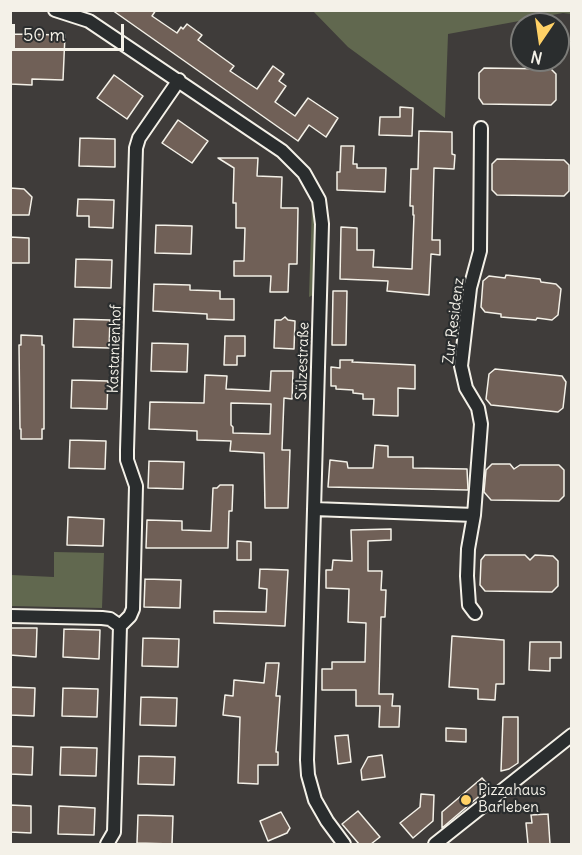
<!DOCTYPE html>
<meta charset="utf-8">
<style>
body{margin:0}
#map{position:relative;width:582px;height:855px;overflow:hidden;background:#3f3c3a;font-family:Delius,sans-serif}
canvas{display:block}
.frame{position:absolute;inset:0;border:12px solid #f4f1e8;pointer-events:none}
.north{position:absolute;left:510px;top:12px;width:60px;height:60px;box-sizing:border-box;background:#2a2d2e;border:2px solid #7b7b78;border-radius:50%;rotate:193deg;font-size:16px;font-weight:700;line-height:24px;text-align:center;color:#f4f1e8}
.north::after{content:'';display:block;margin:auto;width:21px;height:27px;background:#ffd166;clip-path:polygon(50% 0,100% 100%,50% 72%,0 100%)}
.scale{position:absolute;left:12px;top:24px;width:112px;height:27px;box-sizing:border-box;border:3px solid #f4f1e8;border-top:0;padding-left:8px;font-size:18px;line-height:21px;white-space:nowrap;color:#f4f1e8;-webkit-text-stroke:4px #2a2d2e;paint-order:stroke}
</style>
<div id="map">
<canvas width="582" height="855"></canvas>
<div class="frame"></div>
<div class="north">N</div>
<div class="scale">50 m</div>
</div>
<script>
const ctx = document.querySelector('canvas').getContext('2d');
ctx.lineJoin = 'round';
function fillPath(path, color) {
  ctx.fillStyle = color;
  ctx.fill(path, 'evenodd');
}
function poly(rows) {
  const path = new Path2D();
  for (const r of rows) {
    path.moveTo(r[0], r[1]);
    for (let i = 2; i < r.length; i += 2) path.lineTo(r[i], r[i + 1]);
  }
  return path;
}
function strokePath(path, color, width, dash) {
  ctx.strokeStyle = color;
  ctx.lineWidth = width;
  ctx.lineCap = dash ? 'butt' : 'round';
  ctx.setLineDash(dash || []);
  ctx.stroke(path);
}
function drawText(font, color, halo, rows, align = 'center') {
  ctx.font = font + ' Delius,sans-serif';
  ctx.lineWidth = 4.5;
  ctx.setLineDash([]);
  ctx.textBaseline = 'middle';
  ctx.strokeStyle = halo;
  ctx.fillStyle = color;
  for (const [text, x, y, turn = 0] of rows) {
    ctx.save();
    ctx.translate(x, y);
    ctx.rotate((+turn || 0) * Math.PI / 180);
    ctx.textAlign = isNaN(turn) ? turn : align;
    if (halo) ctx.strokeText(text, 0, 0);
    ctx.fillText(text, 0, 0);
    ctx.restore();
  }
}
const green = poly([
 [571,10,571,14,563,13,448,34,445,118,348,47,313,11],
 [312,205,316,221,313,295,309,297],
 [54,552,104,553,102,608,11,606,11,575,54,577]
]);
const building = poly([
 [112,10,156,10,152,16,177,33,181,27,183,29,187,24,202,35,198,40,234,66,230,71,257,89,273,66,284,74,279,81,286,86,275,102,295,116,308,98,338,118,326,137,309,125,298,141,112,10],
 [12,34,65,35,63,80,32,79,32,85,10,84,12,34],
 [484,68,551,69,556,74,556,100,551,105,483,104,479,98,479,73,484,68],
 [114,75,143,96,127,119,97,98,114,75],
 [400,107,413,108,412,136,379,135,380,117,400,117,400,107],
 [178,120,208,141,192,163,162,143,178,120],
 [419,131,452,132,452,154,455,155,454,169,434,168,432,240,440,240,440,255,431,254,429,295,387,291,388,281,340,279,341,227,357,228,357,250,374,250,373,267,412,269,414,215,413,215,413,206,410,206,411,169,418,169,419,131],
 [80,138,115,139,115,167,79,166,80,138],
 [341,146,354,146,353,164,357,164,357,168,386,168,385,192,337,190,337,172,340,172,341,146],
 [218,158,258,158,257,176,282,177,281,208,298,208,297,264,289,264,288,292,270,292,271,276,234,276,234,261,244,261,245,228,236,228,236,203,233,203,234,168,218,158],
 [497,159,564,160,569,165,569,191,564,196,497,195,492,190,492,164,497,159],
 [10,188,24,189,32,197,29,215,10,215,10,188],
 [78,199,114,200,113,228,89,227,89,216,77,216,78,199],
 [156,225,192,226,191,254,155,253,156,225],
 [10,237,29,238,29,263,10,263,10,237],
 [76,259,112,260,111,288,75,287,76,259],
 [506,275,540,279,541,282,556,284,561,289,558,315,552,320,537,318,536,320,501,317,501,314,485,312,481,307,483,281,489,276,505,278,506,275],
 [154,284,190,285,190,290,220,291,220,299,234,299,234,320,207,319,207,314,153,311,154,284],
 [333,291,347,291,346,345,332,345,333,291],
 [285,317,288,320,295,321,294,349,274,348,275,320,281,320,285,317],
 [74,319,110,320,109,348,73,347,74,319],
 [21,335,42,336,42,345,44,345,44,429,42,429,42,439,21,439,21,429,20,429,19,345,21,345,21,335],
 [225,336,245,336,245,356,237,356,237,365,224,365,225,336],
 [152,343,188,344,187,372,151,371,152,343],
 [340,360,353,360,352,362,415,365,415,389,398,388,398,416,373,415,374,399,363,399,363,394,353,393,353,390,336,389,336,386,331,386,331,367,340,368,340,360],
 [495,369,562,376,566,382,563,408,558,412,491,405,486,399,489,374,495,369],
 [271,371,293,371,292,399,284,398,282,450,290,450,288,508,265,508,264,453,230,451,231,441,197,440,197,431,149,429,150,402,204,403,205,375,227,376,226,389,270,391,271,371],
 [231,403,271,404,270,434,233,433,233,427,231,425,231,403],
 [72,380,108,381,107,409,71,408,72,380],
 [70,440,106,441,105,469,69,468,70,440],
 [375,445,388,446,388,457,413,457,413,468,467,469,468,490,328,487,330,460,347,462,348,468,373,468,375,445],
 [149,461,184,462,183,489,148,488,149,461],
 [492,464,510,464,514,469,520,465,559,465,564,470,564,496,559,501,491,500,484,492,486,470,492,464],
 [220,485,233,485,232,511,229,511,228,548,146,548,147,520,182,521,182,530,211,531,213,488,217,488,220,485],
 [68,517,104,519,103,546,67,545,68,517],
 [391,529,391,540,368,541,368,571,382,571,381,590,386,590,385,617,381,617,379,694,393,694,392,706,400,706,399,727,379,727,380,706,356,706,356,690,322,690,322,669,332,669,332,662,365,662,366,623,348,622,349,589,326,588,326,570,332,570,333,560,352,561,351,530,391,529],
 [237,541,251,542,251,560,237,560,237,541],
 [485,555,525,555,530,560,535,555,553,556,558,561,558,586,552,592,485,591,480,585,481,560,485,555],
 [260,569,288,570,285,626,214,623,214,611,266,612,267,589,259,588,260,569],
 [145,579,181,580,180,608,144,607,145,579],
 [10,628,37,628,36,657,10,655,10,628],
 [64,629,100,630,99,659,63,657,64,629],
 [452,636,504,640,504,684,496,684,495,700,478,699,478,689,449,687,452,636],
 [143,638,179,639,178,667,142,666,143,638],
 [530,642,561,642,561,658,550,658,550,671,529,670,530,642],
 [266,663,279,663,276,696,280,696,276,752,278,752,278,765,258,765,258,784,238,783,240,717,223,715,225,695,233,696,234,680,264,683,266,663],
 [10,687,35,688,34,716,10,715,10,687],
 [63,688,98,689,97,717,62,716,63,688],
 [141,697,177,698,176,726,140,725,141,697],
 [503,717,518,717,518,763,509,769,501,771,503,717],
 [446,728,466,729,466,742,446,741,446,728],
 [348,735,351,762,338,764,335,736,348,735],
 [10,746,33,747,32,775,10,774,10,746],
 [61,747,97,748,96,776,60,775,61,747],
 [382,755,385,777,362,780,361,770,368,757,382,755],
 [139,756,175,757,174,785,138,784,139,756],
 [482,778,490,787,442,828,442,812,482,778],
 [421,794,434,795,433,821,413,838,400,823,420,807,421,794],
 [10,805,31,806,31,833,10,832,10,805],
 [59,806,95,808,94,835,58,834,59,806],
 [358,811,380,837,371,844,359,844,342,824,358,811],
 [281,812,290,828,287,833,268,841,260,821,281,812],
 [548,814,550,844,528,844,526,823,532,823,531,815,548,814],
 [138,815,173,816,172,844,137,843,138,815]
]);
const street = poly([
 [55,10,89,21,282,151,304,173,319,200,322,224,307,760,308,775,315,800,327,821,344,844],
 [314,509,474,515],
 [475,613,469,605,467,576,468,549,474,515,481,424,478,408,466,388,461,366,470,288,480,251,481,128],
 [10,616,102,618,110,619,120,626,114,832,107,844],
 [120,626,130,616,133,609,136,486,127,460,127,450,136,148,139,138,179,80],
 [435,844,572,735]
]);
const markers = [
 [466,800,6,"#ffd166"]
];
const streetNames = [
 ["Zur Residenz",454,321,-83],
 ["Kastanienhof",115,349,-88],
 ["Sülzestraße",303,361,-88]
];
const poiNames = [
 ["Pizzahaus",478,791],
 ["Barleben",478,808]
];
fillPath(green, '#61684f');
fillPath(building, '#706057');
strokePath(building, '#f4f1e8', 1.5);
strokePath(street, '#f4f1e8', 16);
strokePath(street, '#2a2d2e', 12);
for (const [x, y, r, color] of markers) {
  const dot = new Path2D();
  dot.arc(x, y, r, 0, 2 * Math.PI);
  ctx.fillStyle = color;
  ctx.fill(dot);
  strokePath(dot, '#2a2d2e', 2);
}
drawText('15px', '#f4f1e8', '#2a2d2e', streetNames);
drawText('15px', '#f4f1e8', '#2a2d2e', poiNames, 'left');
</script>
